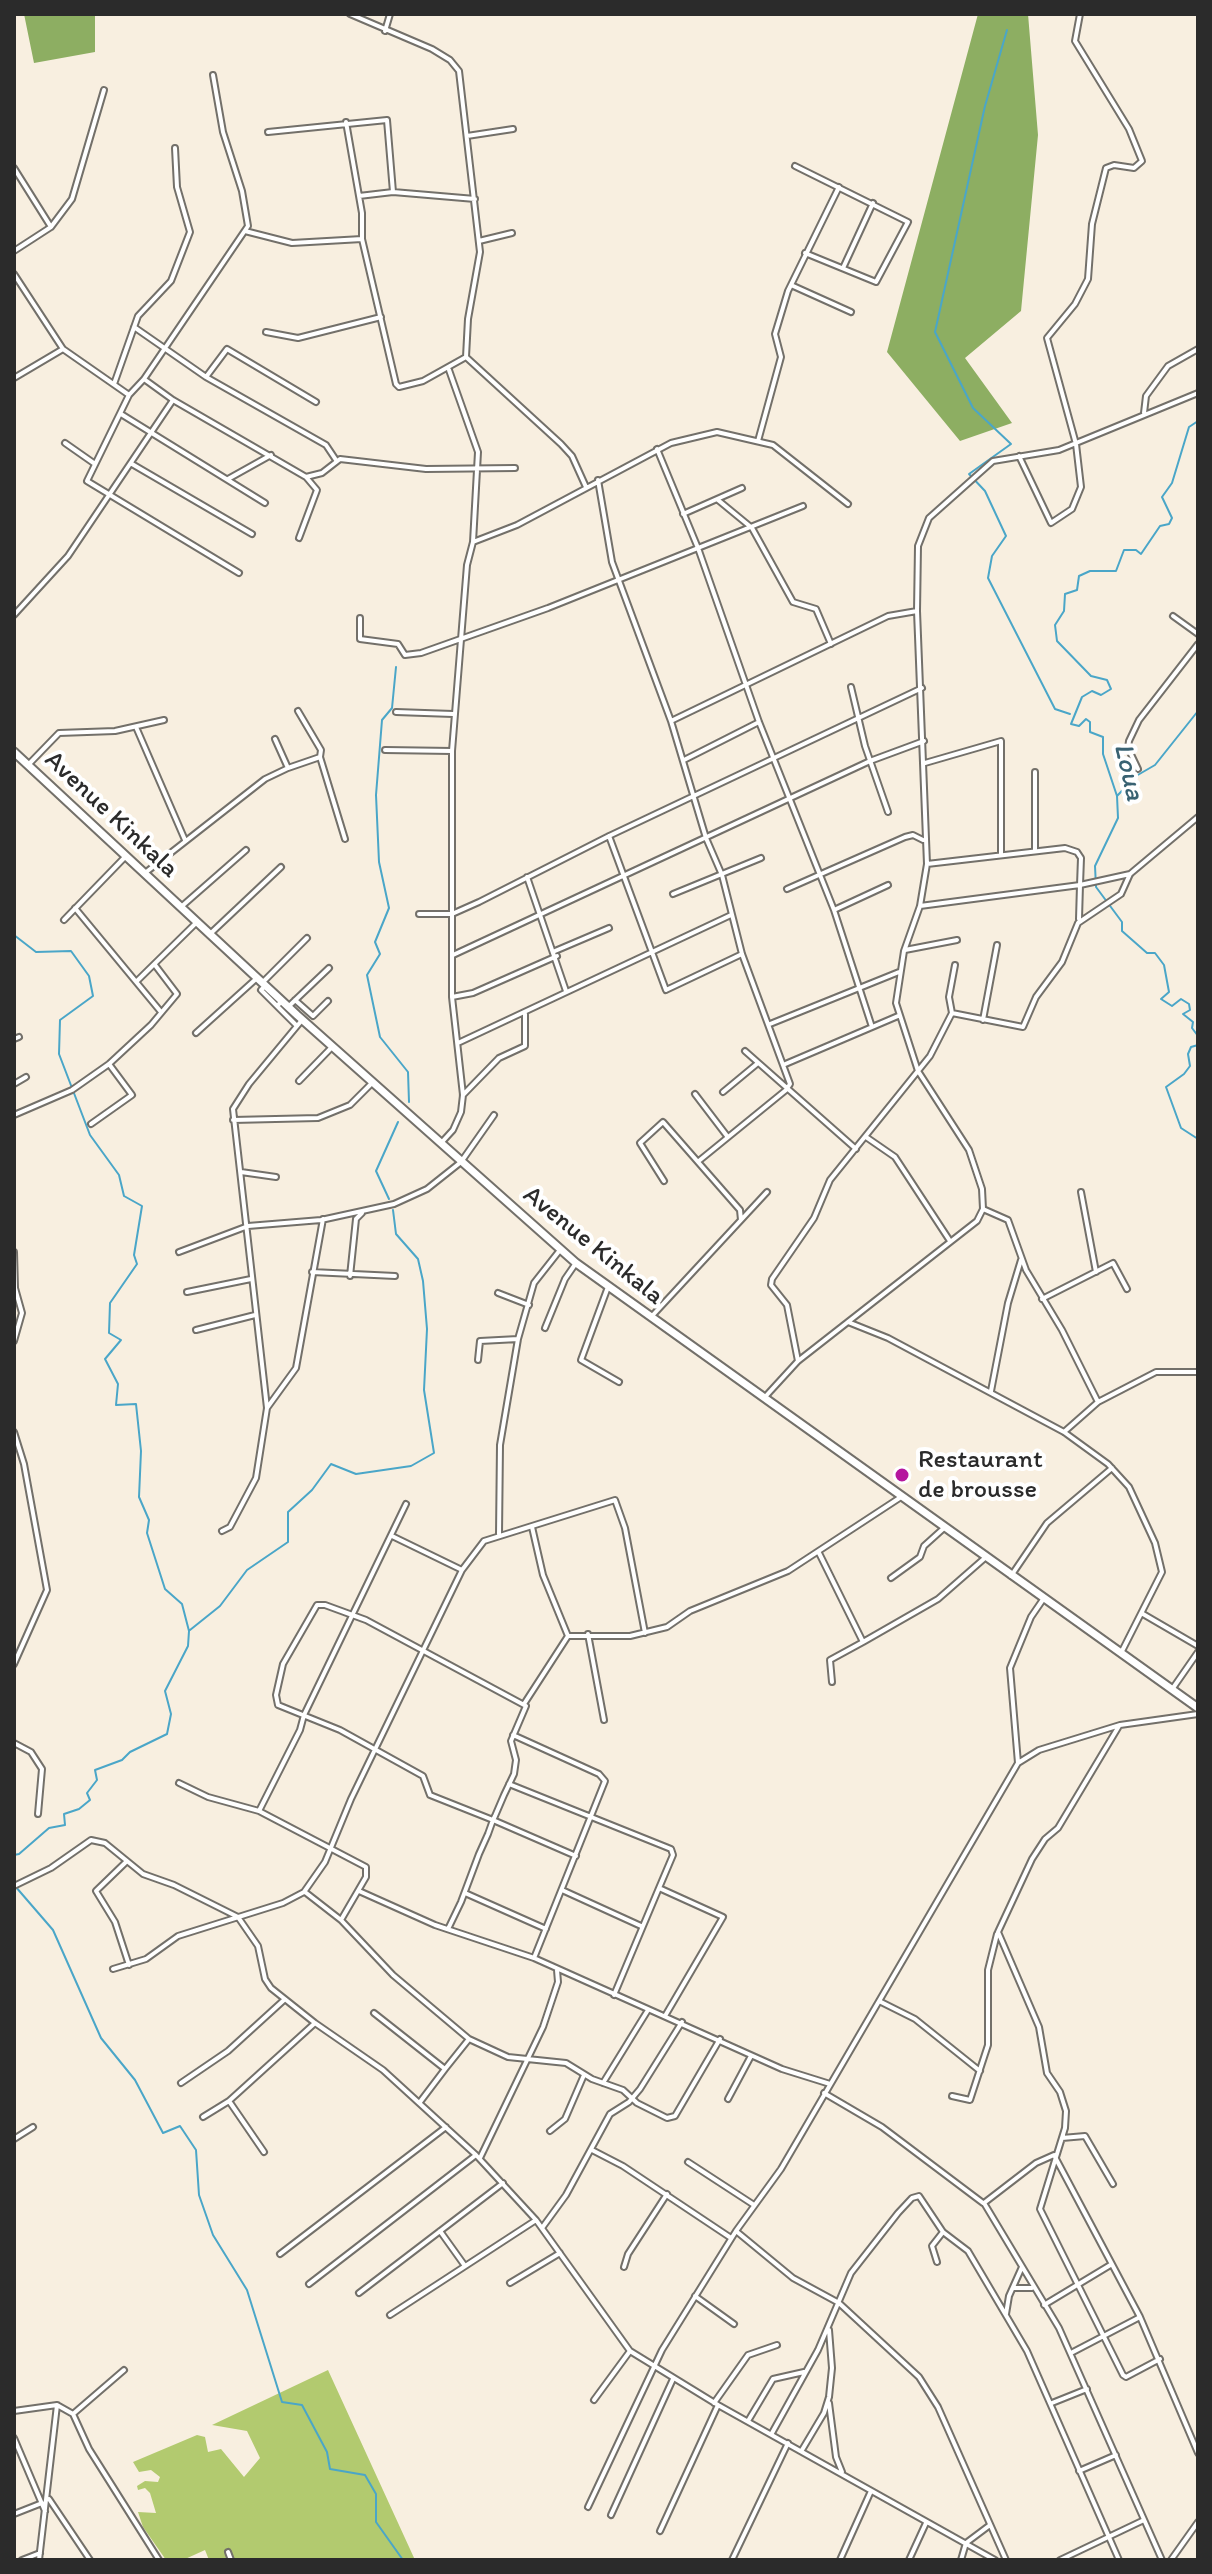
<!DOCTYPE html>
<style>
body{margin:0}
#map{position:relative;width:1212px;height:2574px;overflow:hidden;background:#f8efe0;font-family:Itim,sans-serif}
canvas{display:block}
.frame{position:absolute;inset:0;border:16px solid #2b2b2b;pointer-events:none}
</style>
<div id="map">
<canvas width="1212" height="2574"></canvas>
<div class="frame"></div>
</div>
<script>
const ctx = document.querySelector('canvas').getContext('2d');
ctx.lineJoin = 'round';
function fillPath(path, color) {
  ctx.fillStyle = color;
  ctx.fill(path, 'evenodd');
}
function poly(rows) {
  const path = new Path2D();
  for (const r of rows) {
    path.moveTo(r[0], r[1]);
    for (let i = 2; i < r.length; i += 2) path.lineTo(r[i], r[i + 1]);
  }
  return path;
}
function strokePath(path, color, width, dash) {
  ctx.strokeStyle = color;
  ctx.lineWidth = width;
  ctx.lineCap = dash ? 'butt' : 'round';
  ctx.setLineDash(dash || []);
  ctx.stroke(path);
}
function drawText(font, color, halo, rows, align = 'center') {
  ctx.font = font + ' Itim,sans-serif';
  ctx.lineWidth = 8;
  ctx.setLineDash([]);
  ctx.textBaseline = 'middle';
  ctx.strokeStyle = halo;
  ctx.fillStyle = color;
  for (const [text, x, y, turn = 0] of rows) {
    ctx.save();
    ctx.translate(x, y);
    ctx.rotate((+turn || 0) * Math.PI / 180);
    ctx.textAlign = isNaN(turn) ? turn : align;
    if (halo) ctx.strokeText(text, 0, 0);
    ctx.fillText(text, 0, 0);
    ctx.restore();
  }
}
const green = poly([
 [328,2370,415,2560,209,2560,205,2550,183,2560,166,2560,143,2527,138,2512,156,2513,150,2493,145,2488,138,2490,137,2486,145,2481,158,2482,160,2477,151,2470,139,2472,133,2462,197,2435,205,2437,208,2452,221,2449,244,2477,260,2458,247,2431,212,2425]
]);
const forest = poly([
 [24,14,95,14,95,52,34,63],
 [978,14,1028,14,1038,135,1021,311,965,358,1012,423,960,441,887,352]
]);
const stream = poly([
 [1007,30,985,106,935,332,973,408,1011,444,969,474,985,491,1006,536,992,556,988,578,1055,709,1070,714],
 [1198,421,1189,427,1172,483,1162,497,1172,518,1169,524,1160,526,1141,554,1136,550,1124,550,1116,571,1090,571,1079,576,1077,590,1065,594,1064,611,1055,625,1057,641,1091,676,1107,680,1111,689,1101,695,1092,691,1082,697,1071,724,1079,726,1086,719,1090,722,1090,732,1103,737,1103,754,1117,796,1118,818,1095,866,1096,887,1122,922,1122,931,1147,953,1155,953,1164,965,1169,992,1161,999,1172,1006,1181,999,1189,1004,1190,1010,1183,1014,1193,1022,1192,1028,1198,1036],
 [396,667,392,708,382,720,376,795,379,862,389,908,375,942,380,954,367,975,380,1037,408,1072,409,1102],
 [1117,796,1136,776,1155,765,1198,711],
 [14,935,36,952,71,951,89,976,93,996,60,1020,59,1054,90,1135,119,1175,124,1196,142,1206,134,1255,137,1264,110,1303,109,1333,121,1340,105,1359,118,1384,116,1405,136,1404,141,1451,139,1497,149,1520,147,1533,165,1589,182,1604,189,1631,188,1646,165,1691,171,1714,167,1734,130,1752,122,1760,95,1770,97,1780,87,1793,90,1800,79,1809,64,1814,65,1825,49,1828,19,1854,14,1855],
 [1198,1045,1191,1047,1188,1054,1190,1066,1184,1074,1166,1087,1181,1128,1198,1139],
 [389,1199,376,1171,398,1122],
 [190,1630,220,1606,247,1570,288,1542,288,1512,312,1490,331,1464,356,1474,411,1466,434,1453,424,1390,427,1329,423,1281,418,1259,396,1234,393,1210],
 [15,1886,53,1930,101,2038,135,2080,163,2133,180,2126,196,2150,199,2195,213,2235,247,2290,282,2402,302,2405,327,2452,330,2469,365,2475,376,2494,376,2522,403,2560]
]);
const minor = poly([
 [350,14,432,49,450,60,459,71,480,252,468,319,466,357,561,444,572,456,586,487],
 [385,31,390,14],
 [213,75,223,132,242,191,248,226,144,379,129,395,87,481,239,573],
 [346,122,362,213,362,239,396,384,399,387,423,381,466,357],
 [268,132,387,120,393,192],
 [467,136,513,129],
 [795,166,908,222,876,282,805,253],
 [14,168,51,227,72,199,104,90],
 [359,196,393,192,475,199],
 [245,231,292,243,362,239],
 [479,241,512,233],
 [14,251,51,227],
 [843,268,873,203],
 [14,274,63,349,129,395],
 [791,285,851,312],
 [134,327,206,377,326,445,336,460],
 [266,332,298,338,381,317],
 [449,370,478,452,473,542],
 [206,377,227,349,316,402],
 [14,378,63,349],
 [144,379,173,400,306,477,322,473,340,459,426,469,515,468],
 [114,384,138,316,171,281,190,232,177,187,175,148],
 [1144,413,1146,396,1168,366,1198,349],
 [121,414,265,503],
 [758,441,781,357,775,334,788,291,839,187],
 [65,443,95,464],
 [657,449,698,548,759,722,834,910,872,1027],
 [1019,456,1051,523,1072,509,1081,487,1076,444,1047,338,1075,304,1088,279,1092,224,1106,168,1114,165,1134,168,1142,161,1129,129,1075,41,1080,14],
 [132,464,252,534],
 [228,479,271,455],
 [598,480,612,562,671,721,706,838,722,875,742,954,790,1084,786,1090,700,1160],
 [718,500,752,528,793,602,816,609,831,644],
 [683,514,742,488],
 [299,538,317,490,306,477],
 [14,615,68,556,173,400],
 [1173,616,1198,634],
 [360,618,360,639,398,644,405,655,421,653,548,608,803,506],
 [851,687,865,746,888,812],
 [298,711,321,750,320,757],
 [396,712,453,714],
 [671,721,888,616,917,611],
 [136,727,185,840],
 [385,750,452,751],
 [684,760,759,722],
 [925,763,1001,741,1001,854],
 [28,765,59,733,115,731,164,720],
 [288,768,320,757,345,839],
 [1138,769,1128,748,1129,741,1139,720,1198,644],
 [609,836,666,990,742,954],
 [1035,850,1035,772],
 [145,873,265,779,288,768,275,739],
 [527,877,566,991],
 [787,889,905,837,913,835,923,840],
 [673,894,761,858],
 [920,906,1080,885,1081,858,1077,852,1065,848,927,864],
 [181,907,246,850],
 [75,908,161,1012],
 [834,910,888,885],
 [419,914,452,914,479,902,609,836,922,688],
 [1079,919,1080,885,1130,874],
 [64,920,126,856],
 [210,934,281,867],
 [905,950,957,940],
 [555,951,609,928],
 [453,955,870,761,924,741],
 [137,981,197,922],
 [263,982,307,938],
 [265,986,261,990,277,1006,281,1002],
 [452,997,473,993,557,956],
 [295,1000,313,1016,328,1001],
 [277,1006,297,1026],
 [288,1007,329,968],
 [952,1013,1023,1027,1036,997,1062,962,1078,923,1121,894,1130,874,1198,817],
 [983,1020,997,945],
 [770,1024,899,972],
 [196,1033,257,978],
 [14,1039,19,1037],
 [458,1043,731,915],
 [745,1051,856,1149],
 [783,1065,898,1016],
 [299,1081,332,1047],
 [14,1084,26,1077],
 [723,1092,758,1063],
 [695,1094,727,1136],
 [463,1095,499,1058,525,1046,525,1014],
 [14,1115,72,1090,109,1064,151,1025,177,994,155,965],
 [233,1120,318,1118,350,1105,372,1083],
 [91,1124,132,1095,109,1064],
 [866,1137,895,1157,950,1241],
 [442,1142,453,1130,461,1112,463,1095,452,997,452,751,467,565,473,542,517,525,671,443,717,432,773,445,848,504],
 [241,1172,276,1177],
 [664,1181,640,1143,663,1122,740,1210,741,1220],
 [1081,1192,1096,1272],
 [14,1252,15,1288,22,1313,14,1341],
 [179,1252,248,1226,321,1220,394,1204,427,1189,461,1162,494,1115],
 [312,1272,395,1276],
 [350,1276,356,1219,362,1213],
 [608,1287,581,1360,619,1382],
 [187,1292,251,1279],
 [498,1293,529,1305],
 [1042,1299,1113,1263,1127,1289],
 [652,1316,767,1192],
 [848,1322,888,1338,1064,1432,1108,1464,1129,1487,1155,1543,1162,1572,1121,1653],
 [545,1328,565,1279,576,1263],
 [196,1330,255,1315],
 [478,1360,480,1341,518,1339],
 [798,1361,787,1305,771,1285,772,1279,814,1218,830,1180,930,1056,952,1013,949,997,955,965],
 [991,1391,1008,1303,1021,1260],
 [765,1397,798,1361,977,1221,983,1209],
 [1098,1402,1156,1372,1198,1372],
 [267,1408,296,1368,323,1219],
 [14,1432,24,1464,47,1590,14,1664],
 [1064,1432,1098,1402,1062,1330,1026,1270,1008,1220,983,1209,982,1189,969,1150,918,1071,896,1003,904,951,920,906,927,864,917,611,918,546,929,518,993,461,1059,450,1198,393],
 [222,1531,230,1527,256,1478,267,1408,233,1109,249,1084,302,1020],
 [499,1534,500,1445,518,1339,534,1283,560,1250],
 [392,1536,462,1570],
 [819,1553,863,1642,938,1599,986,1557],
 [1011,1576,1047,1523,1112,1468],
 [891,1578,920,1557,924,1546,944,1528],
 [1143,1614,1198,1646],
 [588,1634,604,1720],
 [568,1636,630,1636,667,1627,690,1611,788,1571,901,1497],
 [832,1682,830,1660,863,1642],
 [1173,1688,1198,1652],
 [524,1704,568,1636,543,1575,532,1527],
 [1119,1726,1058,1828,1045,1839,1032,1859,998,1932,1039,2027,1047,2073,1060,2092,1066,2111,1065,2128,1040,2209,1123,2375,1126,2377,1160,2359],
 [513,1735,599,1774,605,1781,534,1958,782,2069,830,2084],
 [14,1743,31,1752,42,1769,38,1814],
 [1018,1763,1010,1668,1031,1617,1044,1598],
 [179,1783,208,1797,259,1811,366,1867,366,1877,341,1920],
 [509,1784,671,1849,673,1855,659,1888,723,1917,665,2016],
 [259,1811,300,1730,304,1715,406,1504],
 [126,1862,96,1891,115,1922,129,1965],
 [14,1886,51,1868,91,1840,105,1843,143,1874,174,1885,238,1917,258,1946,265,1979,271,1988,315,2023,383,2070,476,2155,536,2220,630,2351,718,2405,995,2560],
 [562,1890,641,1926],
 [359,1891,435,1925,534,1958],
 [305,1892,341,1920,393,1975,469,2039,508,2057,566,2063,592,2079,623,2090,637,2103,667,2118,675,2116,720,2039],
 [465,1893,546,1929],
 [448,1929,461,1902,479,1854,488,1834,493,1820,495,1816,504,1795,514,1774,516,1760,511,1741,526,1706,366,1620,325,1605,317,1605,283,1664,276,1695,278,1705,340,1730,423,1776,430,1795,493,1820,576,1856],
 [113,1969,146,1959,178,1936,283,1903,304,1892,325,1862,351,1799,462,1570,484,1541,615,1500,625,1528,645,1633],
 [614,1995,659,1888],
 [881,2002,915,2019,980,2071],
 [374,2013,445,2069,469,2039],
 [181,2083,228,2051,284,2000],
 [603,2083,648,2010],
 [824,2093,882,2127,983,2203],
 [952,2096,970,2100,988,2045,988,1970,997,1934],
 [728,2099,751,2056],
 [229,2101,264,2152],
 [420,2102,445,2069],
 [203,2117,229,2101,315,2023],
 [550,2131,565,2119,584,2075],
 [1062,2138,1085,2136,1113,2184],
 [14,2139,33,2127],
 [592,2150,623,2166,731,2238],
 [1054,2155,1036,2163,984,2203,1059,2328,1162,2560],
 [1055,2157,1140,2317,1198,2453],
 [480,2158,543,2027,558,1982,557,1970],
 [688,2162,754,2205],
 [542,2228,566,2195,610,2114,629,2102,640,2089,682,2022],
 [440,2231,465,2266],
 [736,2231,793,2278,839,2303,919,2377,938,2407,1006,2560],
 [280,2254,446,2127],
 [937,2262,932,2246,943,2232],
 [624,2267,628,2254,667,2194],
 [510,2283,560,2253],
 [309,2284,476,2155],
 [1014,2288,1032,2288],
 [359,2293,503,2183],
 [695,2296,734,2324],
 [1044,2305,1112,2264],
 [1006,2314,1009,2296,1022,2267],
 [390,2315,536,2220],
 [1071,2353,1140,2317],
 [594,2400,630,2351],
 [714,2403,748,2355,777,2345],
 [829,2403,836,2457,842,2472],
 [1052,2403,1087,2389],
 [14,2411,57,2405],
 [73,2414,124,2370],
 [748,2421,773,2379,804,2372],
 [772,2433,818,2350,851,2273,898,2213,912,2198,919,2196,943,2232,968,2251,1027,2351,1119,2560],
 [14,2438,45,2511],
 [802,2450,824,2413,829,2397,832,2368,829,2330],
 [1079,2471,1116,2455],
 [49,2499,90,2560],
 [588,2507,662,2350,736,2231,781,2169,1018,1763,1039,1750,1120,1725,1198,1714],
 [14,2514,42,2503],
 [611,2515,673,2379],
 [660,2531,718,2405],
 [228,2552,231,2560],
 [22,2560,40,2553],
 [39,2560,57,2405,73,2414,89,2449,159,2560],
 [732,2560,788,2443],
 [840,2560,871,2491],
 [909,2560,926,2523],
 [961,2560,966,2543,990,2525],
 [1060,2560,1144,2520],
 [1171,2560,1198,2522]
]);
const primary = poly([
 [14,752,297,1015,576,1263,1198,1708]
]);
const markers = [
 [902,1475,8,"#b5179e"]
];
const streetNames = [
 ["Avenue Kinkala",111,815,43],
 ["Avenue Kinkala",593,1246,39]
];
const poiNames = [
 ["Restaurant",918,1460],
 ["de brousse",918,1490]
];
const waterNames = [
 ["Loua",1128,772,77]
];
fillPath(green, '#b2ca6f');
fillPath(forest, '#8dae62');
strokePath(stream, '#4aa6c8', 2);
strokePath(minor, '#73706a', 8);
strokePath(primary, '#73706a', 11);
strokePath(minor, '#fff', 4);
strokePath(primary, '#fff', 7);
for (const [x, y, r, color] of markers) {
  const dot = new Path2D();
  dot.arc(x, y, r, 0, 2 * Math.PI);
  ctx.fillStyle = color;
  ctx.fill(dot);
  strokePath(dot, '#fff', 3);
}
drawText('26px', '#2b2b2b', '#fff', streetNames);
drawText('26px', '#2b2b2b', '#fff', poiNames, 'left');
drawText('italic 28px', '#396272', '#fff', waterNames);
</script>
